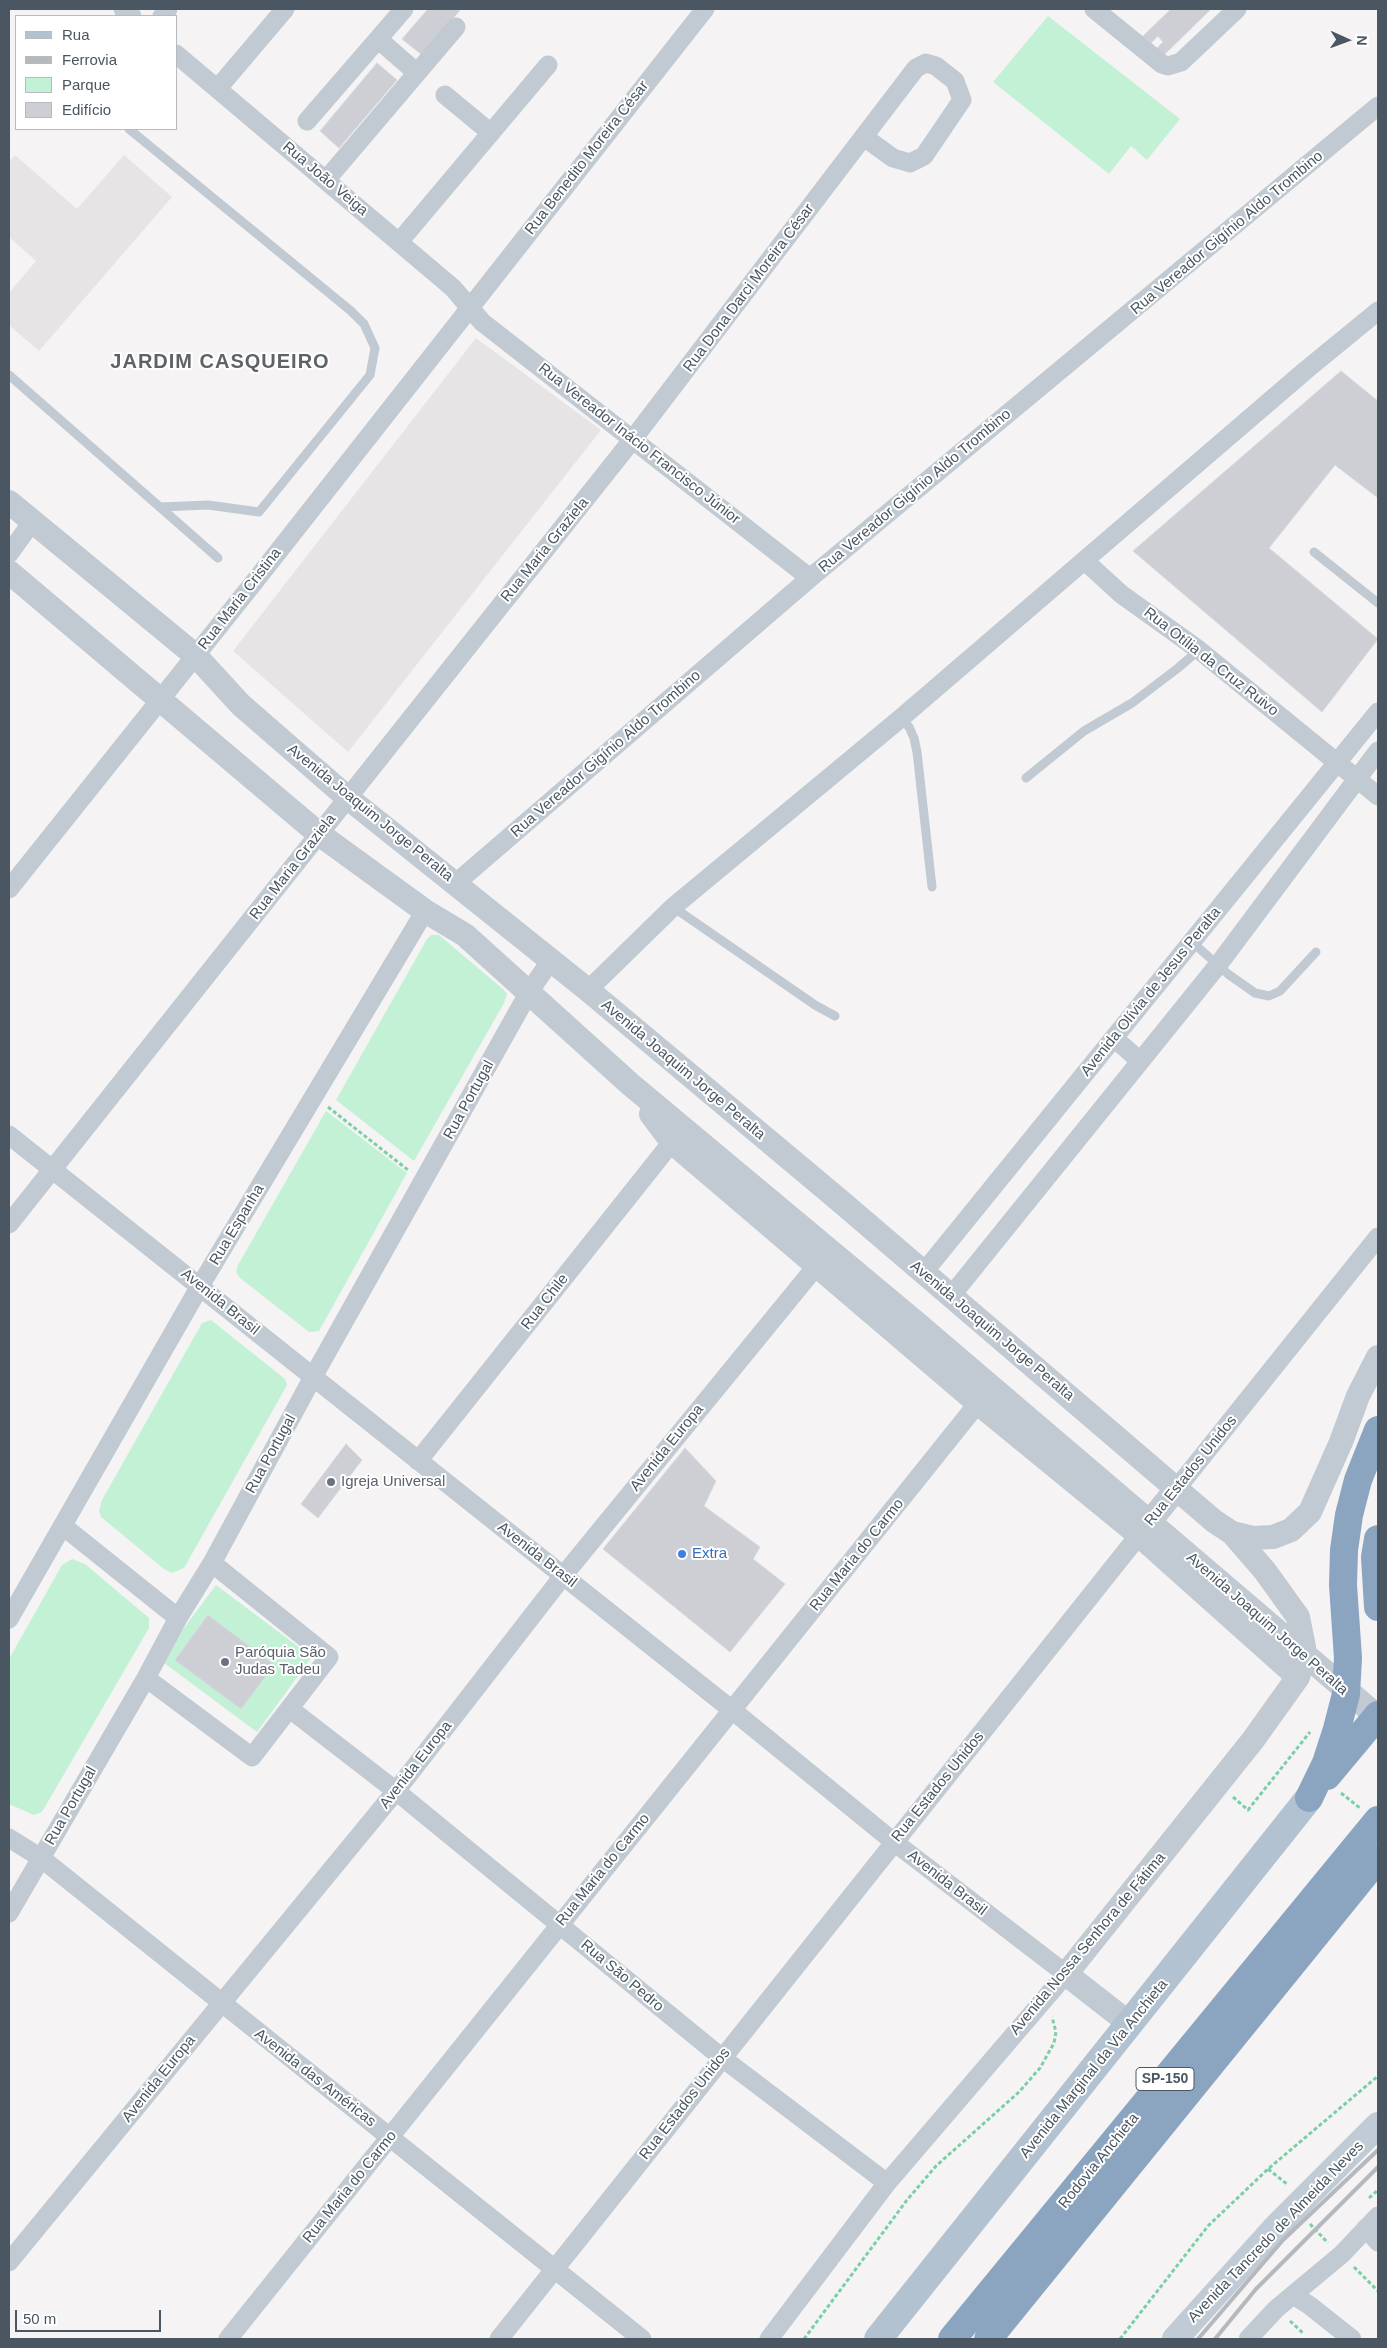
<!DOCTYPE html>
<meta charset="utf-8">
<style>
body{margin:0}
#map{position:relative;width:1387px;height:2348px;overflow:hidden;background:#f5f3f3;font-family:Helvetica,sans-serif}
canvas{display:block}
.frame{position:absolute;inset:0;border:10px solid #4a5661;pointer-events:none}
.legend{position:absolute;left:15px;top:15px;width:162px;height:115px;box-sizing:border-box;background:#fff;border:1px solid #b7bbc0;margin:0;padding:6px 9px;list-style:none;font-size:15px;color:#4a5661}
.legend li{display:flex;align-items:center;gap:10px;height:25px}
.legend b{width:25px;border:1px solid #b7bbc0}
.north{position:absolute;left:1322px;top:15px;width:50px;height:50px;-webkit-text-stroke:4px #fff;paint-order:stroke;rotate:92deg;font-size:14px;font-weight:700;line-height:20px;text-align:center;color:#4a5661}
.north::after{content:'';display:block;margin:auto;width:18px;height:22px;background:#4a5661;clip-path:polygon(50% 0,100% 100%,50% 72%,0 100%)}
.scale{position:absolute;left:15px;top:2310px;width:146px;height:22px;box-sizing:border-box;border:2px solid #4a5661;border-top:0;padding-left:6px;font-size:15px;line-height:18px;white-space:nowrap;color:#4a5661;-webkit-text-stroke:4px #fff;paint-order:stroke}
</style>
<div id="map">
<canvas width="1387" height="2348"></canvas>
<div class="frame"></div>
<ul class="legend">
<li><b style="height:6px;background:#b3c2d1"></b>Rua</li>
<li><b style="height:6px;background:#b5b8bd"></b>Ferrovia</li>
<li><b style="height:14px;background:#c3f1d5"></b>Parque</li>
<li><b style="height:14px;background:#cdcfd5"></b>Edifício</li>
</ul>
<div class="north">N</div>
<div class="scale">50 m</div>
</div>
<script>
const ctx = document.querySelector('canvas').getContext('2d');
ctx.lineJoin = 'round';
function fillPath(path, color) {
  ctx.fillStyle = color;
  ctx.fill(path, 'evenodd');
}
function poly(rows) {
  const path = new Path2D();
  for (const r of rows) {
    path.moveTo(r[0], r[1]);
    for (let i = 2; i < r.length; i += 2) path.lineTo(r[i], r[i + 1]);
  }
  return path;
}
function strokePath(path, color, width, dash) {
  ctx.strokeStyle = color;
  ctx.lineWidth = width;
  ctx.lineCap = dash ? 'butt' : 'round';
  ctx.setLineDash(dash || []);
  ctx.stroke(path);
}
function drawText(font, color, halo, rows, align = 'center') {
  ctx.font = font + ' Helvetica,sans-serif';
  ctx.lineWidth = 4;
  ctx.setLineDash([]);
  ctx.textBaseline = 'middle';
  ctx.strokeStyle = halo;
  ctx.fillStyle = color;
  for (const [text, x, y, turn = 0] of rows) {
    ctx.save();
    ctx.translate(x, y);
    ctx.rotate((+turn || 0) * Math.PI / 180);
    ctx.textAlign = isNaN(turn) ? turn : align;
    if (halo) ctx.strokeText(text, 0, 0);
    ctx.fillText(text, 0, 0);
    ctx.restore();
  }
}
const education = poly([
 [15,155,77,209,124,155,172,197,39,351,9,325,9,293,36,261,9,237,9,162],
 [476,338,601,430,348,752,233,651]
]);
const green = poly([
 [1048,16,1180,119,1147,160,1131,146,1109,174,993,82],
 [431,935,439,935,504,990,507,994,504,1003,414,1161,336,1100,427,939],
 [326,1111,407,1173,319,1331,309,1332,240,1278,236,1272,238,1265],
 [211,1320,285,1379,287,1385,184,1568,172,1573,164,1569,101,1517,99,1511,102,1500,202,1323],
 [72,1559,85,1564,149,1618,149,1628,42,1812,34,1815,9,1804,9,1659,62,1565],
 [216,1585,312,1657,257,1732,160,1660]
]);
const building = poly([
 [428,9,461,9,422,55,402,39,428,9],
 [1171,9,1211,9,1163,56,1156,49,1163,42,1158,36,1151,43,1143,36,1171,9],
 [377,63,397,80,339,148,320,131,377,63],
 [1341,371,1378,401,1378,498,1335,465,1269,548,1378,639,1322,712,1133,551,1341,371],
 [346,1444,362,1460,318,1518,301,1504,346,1444],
 [685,1448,716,1481,704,1506,760,1547,753,1559,785,1584,730,1652,603,1549,685,1448],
 [208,1615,274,1665,241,1709,175,1660,208,1615]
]);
const path = poly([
 [328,1107,408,1170],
 [1341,1793,1360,1808],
 [1233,1797,1248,1810,1310,1732],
 [1268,2169,1287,2184],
 [1369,2198,1378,2190],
 [1310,2224,1328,2243],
 [1354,2267,1378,2291],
 [1290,2321,1304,2334],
 [804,2339,907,2200,936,2166,1019,2092,1040,2068,1054,2043,1056,2032,1052,2017],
 [1120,2339,1208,2226,1268,2169,1378,2076]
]);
const service = poly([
 [129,129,351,311,364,324,375,348,370,375,259,512,208,505,160,507],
 [9,375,218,558],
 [1314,552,1378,603],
 [901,718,909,727,914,738,917,752,932,887],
 [1026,778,1084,731,1132,703,1178,668,1199,650],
 [673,907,815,1005,835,1016],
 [1192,942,1228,974,1255,993,1269,996,1280,991,1316,952]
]);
const minor = poly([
 [123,9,132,16],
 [1094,9,1162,64,1168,66,1181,62,1237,9],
 [162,16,168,9],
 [378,39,417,73],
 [176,54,453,288,482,322,810,578],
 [218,88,285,9],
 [445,95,491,133],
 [307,121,404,9],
 [326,180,456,27],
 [399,242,548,65],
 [9,554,32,522],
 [1086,562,1121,594,1199,650,1378,796],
 [456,883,810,578,1378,106],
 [9,889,255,581,705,9],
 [588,990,673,907,901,718,1306,370,1378,311],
 [1114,1038,1140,1061],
 [9,1135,732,1710,894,1842,1066,1974,887,2183,769,2339],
 [9,1224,633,439,916,68,926,63,936,66,955,81,962,100,924,156,910,163,893,158,864,137],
 [924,1272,1378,712],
 [951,1296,1218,965,1378,751],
 [418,1461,672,1142],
 [1177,1488,1378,1237],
 [63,1526,178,1618],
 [9,1619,200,1286,425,911],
 [146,1678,252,1757,329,1657,212,1563],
 [290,1709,396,1791,721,2057,887,2183],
 [9,1838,41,1858,642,2339],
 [9,1913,146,1678,178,1618,212,1563,313,1377,529,992,551,960],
 [1366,2228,1378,2242],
 [9,2262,396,1791,563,1576,818,1264],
 [1293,2295,1309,2305,1352,2339],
 [228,2339,978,1403],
 [499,2339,1139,1535],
 [1248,2339,1276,2309,1342,2254,1378,2216]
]);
const tertiary = poly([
 [9,502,196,656,241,705,348,798,588,990,839,1200,1214,1521,1232,1533,1253,1538,1273,1537,1291,1530,1310,1512,1341,1442,1358,1396,1378,1357],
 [9,572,319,834,425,911,465,935,630,1084,914,1321,1378,1717],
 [651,1114,672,1142,978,1403,1139,1535,1298,1677],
 [1139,1535,1177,1488],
 [1130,2024,1066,1974,1253,1740,1298,1677,1303,1662,1304,1647,1298,1617,1265,1571,1232,1533]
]);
const secondary = poly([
 [1175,2339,1276,2227,1378,2125]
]);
const primary = poly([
 [878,2339,1309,1798]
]);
const motorway = poly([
 [1378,1539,1375,1557,1378,1607],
 [1327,1776,1378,1715],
 [1309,1798,1326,1763,1337,1729,1346,1694,1348,1658,1343,1585,1344,1550,1349,1515,1358,1480,1378,1430],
 [952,2339,1378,1820],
 [988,2339,1378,1858]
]);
const rail = poly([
 [1198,2339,1283,2240,1378,2150],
 [1215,2339,1256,2289,1378,2167]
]);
const markers = [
 [331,1482,5,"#6b7280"],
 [682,1554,5,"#3f7fe0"],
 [225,1662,5,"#6b7280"]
];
const shields = [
 [1165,2079,58]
];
const shieldNames = [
 ["SP-150",1165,2079]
];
const streetNames = [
 ["Rua Benedito Moreira César",587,158,-52],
 ["Rua João Veiga",325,179,40],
 ["Rua Vereador Gigínio Aldo Trombino",1227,233,-40],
 ["Rua Dona Darci Moreira César",749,288,-53],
 ["Rua Vereador Inácio Francisco Júnior",639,444,38],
 ["Rua Vereador Gigínio Aldo Trombino",915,491,-40],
 ["Rua Maria Graziela",545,550,-51],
 ["Rua Maria Cristina",240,599,-52],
 ["Rua Otília da Cruz Ruivo",1211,662,38],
 ["Rua Vereador Gigínio Aldo Trombino",606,754,-41],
 ["Avenida Joaquim Jorge Peralta",370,813,39],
 ["Rua Maria Graziela",293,867,-52],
 ["Avenida Olívia de Jesus Peralta",1151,992,-51],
 ["Avenida Joaquim Jorge Peralta",683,1070,40],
 ["Rua Portugal",469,1100,-61],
 ["Rua Espanha",237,1225,-59],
 ["Avenida Brasil",220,1302,39],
 ["Rua Chile",545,1302,-52],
 ["Avenida Joaquim Jorge Peralta",992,1331,40],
 ["Avenida Europa",667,1448,-51],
 ["Rua Portugal",271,1454,-61],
 ["Rua Estados Unidos",1191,1471,-51],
 ["Avenida Brasil",537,1555,38],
 ["Rua Maria do Carmo",857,1555,-51],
 ["Avenida Joaquim Jorge Peralta",1267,1624,41],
 ["Avenida Europa",416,1765,-52],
 ["Rua Estados Unidos",938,1787,-51],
 ["Rua Portugal",71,1806,-60],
 ["Rua Maria do Carmo",603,1870,-51],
 ["Avenida Brasil",947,1883,38],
 ["Avenida Nossa Senhora de Fátima",1088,1944,-50],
 ["Rua São Pedro",622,1976,40],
 ["Avenida Marginal da Via Anchieta",1094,2069,-51],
 ["Avenida das Américas",315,2078,38],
 ["Avenida Europa",159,2079,-51],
 ["Rua Estados Unidos",685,2104,-52],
 ["Rodovia Anchieta",1099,2161,-51],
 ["Rua Maria do Carmo",350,2187,-51],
 ["Avenida Tancredo de Almeida Neves",1276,2232,-46]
];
const worshipNames = [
 ["Igreja Universal",341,1482],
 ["Paróquia São",235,1653],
 ["Judas Tadeu",235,1670]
];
const shopNames = [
 ["Extra",692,1554]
];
const districtNames = [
 ["JARDIM CASQUEIRO",220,362]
];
fillPath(education, '#e6e4e5');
fillPath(green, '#c3f1d5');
fillPath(building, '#cdcfd5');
strokePath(building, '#d7d9de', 1);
strokePath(path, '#7ad0a6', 3, [4, 2.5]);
strokePath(service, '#c1cad2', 9);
strokePath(minor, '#c1cad2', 19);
strokePath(tertiary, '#c1cad2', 24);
strokePath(secondary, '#c1cbd6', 26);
strokePath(primary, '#b3c2d1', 28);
strokePath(motorway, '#8ba5c1', 28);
strokePath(rail, '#b5b8bd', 4);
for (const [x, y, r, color] of markers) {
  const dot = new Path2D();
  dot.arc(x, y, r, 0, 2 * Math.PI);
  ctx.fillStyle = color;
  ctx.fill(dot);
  strokePath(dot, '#fff', 2);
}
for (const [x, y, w] of shields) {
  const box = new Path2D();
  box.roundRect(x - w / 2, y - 11.5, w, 23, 4);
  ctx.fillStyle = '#fff';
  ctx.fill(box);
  strokePath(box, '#4a5661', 1);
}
drawText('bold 14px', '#4a5661', null, shieldNames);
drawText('15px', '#4a5661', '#fff', streetNames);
drawText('15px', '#5b616d', '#fff', worshipNames, 'left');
drawText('15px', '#366cbe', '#fff', shopNames, 'left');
ctx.letterSpacing = '1px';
drawText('bold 20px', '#5f6368', '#fff', districtNames);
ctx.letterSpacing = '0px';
</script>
